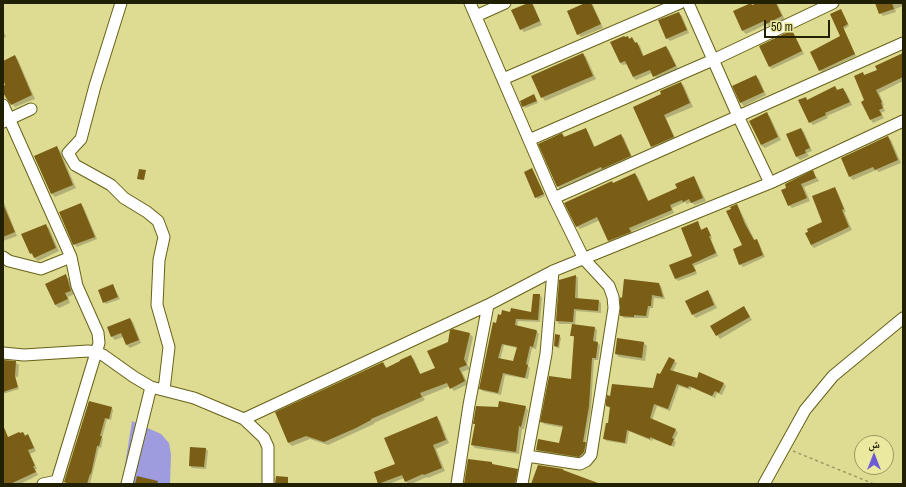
<!DOCTYPE html>
<meta charset="utf-8">
<style>
body{margin:0}
#map{position:relative;width:906px;height:487px;overflow:hidden;background:#dedb93;font-family:"Archivo Narrow","Noto Naskh Arabic",sans-serif}
canvas{display:block}
.frame{position:absolute;inset:0;border:4px solid #222003;pointer-events:none}
.north{position:absolute;left:854px;top:435px;width:40px;height:40px;box-sizing:border-box;background:#ebe89f;border:1px solid #9b9861;border-radius:50%;rotate:0deg;font-size:11px;font-weight:700;line-height:16px;text-align:center;color:#222003}
.north::after{content:'';display:block;margin:auto;width:14px;height:18px;background:#6d5ad4;clip-path:polygon(50% 0,100% 100%,50% 72%,0 100%)}
.scale{position:absolute;left:764px;top:20px;width:66px;height:18px;box-sizing:border-box;border:2px solid #222003;border-top:0;padding-left:5px;font-size:12px;line-height:14px;white-space:nowrap;color:#222003;-webkit-text-stroke:3px #ebe89f;paint-order:stroke}
</style>
<div id="map">
<canvas width="906" height="487"></canvas>
<div class="frame"></div>
<div class="north">ش</div>
<div class="scale">50 m</div>
</div>
<script>
const ctx = document.querySelector('canvas').getContext('2d');
ctx.lineJoin = 'round';
function fillPath(path, color) {
  ctx.fillStyle = color;
  ctx.fill(path, 'evenodd');
}
function poly(rows) {
  const path = new Path2D();
  for (const r of rows) {
    path.moveTo(r[0], r[1]);
    for (let i = 2; i < r.length; i += 2) path.lineTo(r[i], r[i + 1]);
  }
  return path;
}
function strokePath(path, color, width, dash) {
  ctx.strokeStyle = color;
  ctx.lineWidth = width;
  ctx.lineCap = dash ? 'butt' : 'round';
  ctx.setLineDash(dash || []);
  ctx.stroke(path);
}
const green = poly([
 [132,421,161,434,169,443,171,454,170,484,122,484]
]);
const shadow = poly([
 [531,3,534,6,542,25,524,32,521,29],
 [588,3,591,3,593,5,603,28,581,37,578,34],
 [760,3,777,3,785,20,770,27,767,24,746,34,743,31,753,6],
 [876,3,903,3,903,6,895,9,896,12,883,16,880,13],
 [841,10,849,26,844,29,856,56,822,72,820,70,841,36],
 [678,13,682,16,689,33,670,41,667,38],
 [3,30,6,37,3,38],
 [792,31,794,34,804,54,772,69,770,67],
 [628,37,630,40,632,39,640,46,644,57,666,47,669,50,678,69,657,79,652,73,636,80,633,77,627,64,623,65,620,63],
 [583,54,586,57,596,79,545,101,542,97],
 [903,54,903,81,879,93,884,105,883,106,885,111,881,113,884,118,873,123,871,120,862,102,866,101,863,74,865,76,878,70],
 [15,56,18,60,35,99,15,107,6,98,3,91,3,87,7,85,3,77,3,62],
 [756,76,759,79,766,95,744,106,741,103],
 [680,83,684,86,693,107,666,118,676,140,655,150,652,146,634,107,663,95],
 [834,87,837,90,843,89,846,92,852,105,827,116,828,118,813,125,810,122,805,98,808,101],
 [534,96,538,103,525,108,523,106],
 [767,114,770,117,781,140,765,148,761,145],
 [585,129,588,132,595,147,621,135,624,138,633,159,604,170,560,189,558,186,562,134,565,137],
 [801,129,804,132,812,151,807,153,809,156,800,160,797,157,787,134],
 [888,137,891,140,901,163,879,172,876,170,853,180,850,177],
 [57,147,60,151,76,188,55,197,52,194,35,157],
 [532,169,545,196,538,199,536,197],
 [813,172,819,181,804,187,810,201,792,208,789,205,783,191],
 [635,174,638,177,649,202,678,189,693,177,696,180,706,201,695,205,691,202,687,204,685,202,672,208,674,213,632,231,633,235,612,244,609,241,600,220,580,229,577,226,613,184],
 [834,188,837,191,846,212,844,212,852,230,814,248,811,245,806,233,824,223],
 [3,200,17,236,3,241],
 [80,204,83,206,97,239,77,247,74,244],
 [736,205,739,208,755,241,757,240,759,243,765,257,743,267,740,264,743,246],
 [697,222,702,230,707,229,709,231,712,238,711,239,718,256,694,266,697,274,678,281,676,279,671,266,694,257],
 [45,225,49,228,59,251,38,261,30,253],
 [66,276,69,279,74,294,68,297,70,303,59,308,55,305],
 [576,276,578,278,578,299,599,301,601,303,601,313,576,311,575,326,595,328,597,330,596,342,600,345,598,360,594,360,591,409,585,443,588,446,587,455,582,459,539,452,537,450,560,445,564,428,544,424,542,421,572,380,575,338,571,335,573,324,559,324,557,321],
 [658,284,661,286,665,299,654,298,653,308,650,308,648,318,624,318,621,315],
 [113,285,120,299,106,304,104,302],
 [707,292,711,295,717,308,696,318,693,315],
 [534,295,540,295,542,298,540,322,518,321,517,327,535,330,539,334,536,349,532,348,528,366,530,368,528,379,505,375,501,395,483,391,480,389,497,324,502,316,511,313,532,313],
 [504,345,517,348,514,363,500,360],
 [744,307,752,320,720,339,711,326],
 [130,319,133,322,141,343,130,348,127,345,123,337,115,340,112,337,108,328],
 [453,330,470,334,473,337,467,364,470,369,462,372,468,384,454,391,450,386,423,397,425,400,374,423,374,424,328,445,310,439,292,446,289,443,276,413,383,363,387,368,410,356,414,359,421,375,436,369],
 [559,336,561,338,559,349,555,346],
 [644,343,647,346,645,361,619,357,616,354],
 [3,361,15,362,19,365,18,377,3,376],
 [674,361,677,363,673,371,697,379,700,373,724,384,726,386,722,395,717,393,715,398,691,387,691,390,679,386,670,411,657,406,652,420,675,430,678,432,674,441,676,442,674,447,653,439,652,441,629,431,627,444,607,441,605,439,609,424,610,408,607,406,654,389,661,375],
 [15,381,19,389,3,394,3,384],
 [89,402,112,408,113,410,111,420,107,419,102,438,103,439,101,448,99,447,90,484,67,484,65,482],
 [525,407,528,410,524,429,522,429,519,454,475,448,472,445],
 [437,418,440,421,449,443,436,449,445,471,428,478,427,477,411,484,408,484,404,478,389,484,380,484],
 [23,433,30,438,36,451,30,454,37,469,35,469,38,475,20,484,3,484,3,440],
 [206,449,208,451,206,469,192,468,190,466],
 [469,460,492,463,495,466,517,470,520,473,518,484,465,484]
]);
const building = poly([
 [528,3,532,3,540,21,520,30,511,10],
 [585,3,591,3,601,24,577,35,567,11],
 [751,3,752,5,757,3,776,3,782,16,766,24,764,21,742,31,733,11],
 [875,3,892,3,894,9,879,14],
 [841,9,848,24,843,27,855,54,819,71,810,52,840,36,830,14],
 [679,12,687,30,666,39,658,20],
 [792,30,802,51,769,67,759,46],
 [624,36,625,37,628,36,629,39,632,37,635,43,637,42,643,56,666,46,676,66,653,77,650,70,633,77,625,61,620,63,610,42],
 [583,53,593,76,541,98,531,76],
 [903,53,903,77,876,90,882,102,881,103,883,108,879,110,882,115,870,120,861,102,864,100,854,76,863,72,864,75,877,70,875,66],
 [15,55,32,95,11,105,3,93,3,86,5,85,3,79,3,61],
 [756,75,764,92,740,103,732,86],
 [681,82,690,103,664,115,674,137,651,147,633,107,661,94,660,91],
 [835,86,837,90,843,88,850,102,825,113,826,115,809,123,798,100,806,97,807,100],
 [534,94,537,101,522,107,520,101],
 [767,112,778,137,761,145,749,121],
 [586,128,594,147,621,134,631,156,602,169,601,167,557,187,538,144,562,133,564,137],
 [801,128,810,148,805,150,806,153,796,157,786,134],
 [888,136,898,160,875,170,873,167,849,177,841,158],
 [57,146,73,185,51,194,34,156],
 [532,168,544,194,535,198,524,172],
 [139,169,146,170,144,180,137,179],
 [813,170,816,178,801,184,807,198,788,206,781,190,786,188,785,184],
 [635,173,648,201,677,188,675,184,694,176,703,198,691,203,689,199,683,202,682,200,670,205,672,210,629,228,631,232,608,241,597,217,576,227,564,203,612,181,613,183],
 [835,187,844,209,842,210,849,227,811,245,805,233,808,232,807,229,822,222,812,196],
 [81,203,95,237,73,245,59,212],
 [3,204,15,232,3,237],
 [737,204,745,224,754,240,757,239,763,255,739,265,733,249,742,245,726,211,731,209,730,207],
 [698,221,701,230,707,227,711,236,709,236,716,253,692,264,696,271,675,279,669,265,692,256,681,228],
 [46,224,56,248,34,258,32,253,30,254,21,234],
 [66,274,71,291,65,293,68,299,55,305,45,284],
 [576,275,575,298,599,300,598,311,574,309,573,322,556,321,559,280],
 [624,279,659,283,663,297,652,295,651,306,648,306,646,316,634,315,634,317,620,316,620,297,622,298],
 [113,284,118,297,103,303,98,290],
 [708,290,714,305,692,315,685,301],
 [533,294,540,294,538,320,516,319,515,325,536,330,537,331,533,347,530,346,526,364,528,365,525,378,503,373,498,393,479,389,493,322,496,323,498,314,501,315,502,310,510,312,511,308,531,312],
 [502,344,517,347,513,361,498,358],
 [744,306,750,317,716,336,710,326],
 [130,318,139,340,126,345,121,333,111,337,107,327],
 [572,324,595,327,593,341,598,342,596,358,592,358,589,406,583,442,586,442,584,452,579,457,536,450,538,439,559,443,563,426,540,422,549,376,571,379,574,336,570,336],
 [453,329,470,333,464,359,467,365,459,368,465,381,450,389,447,383,420,393,422,397,371,419,371,420,356,428,324,442,306,436,288,443,275,412,383,362,386,368,400,361,400,360,411,355,420,374,435,368,427,351,448,342,450,330],
 [555,334,560,335,558,347,554,346],
 [617,338,644,342,642,358,615,354],
 [669,357,675,360,670,370,697,378,699,372,724,383,719,393,715,391,712,396,689,386,688,388,677,384,668,409,654,404,650,418,676,429,672,438,674,439,671,446,650,437,650,439,627,430,625,443,603,439,606,423,608,423,610,407,606,406,606,401,607,395,610,396,612,384,653,388,657,373,660,374],
 [3,360,16,361,15,376,18,387,3,392],
 [89,401,112,407,109,419,105,418,100,436,102,436,99,446,97,446,91,474,90,474,87,484,70,484,64,482],
 [499,401,526,406,521,427,519,426,516,452,471,445,475,424,473,424,476,406,498,407],
 [437,416,446,440,433,445,442,468,424,475,423,474,405,482,402,475,378,484,374,472,395,464,384,438],
 [3,425,8,437,19,432,20,433,23,432,25,436,28,434,34,448,28,450,35,466,33,466,36,472,10,484,3,484],
 [190,447,206,448,204,467,189,466],
 [468,459,492,462,492,464,518,469,515,484,464,484],
 [538,465,563,469,563,470,598,483,598,484,531,484],
 [137,476,158,481,157,484,135,484],
 [276,476,288,477,288,484,275,484]
]);
const path = poly([
 [793,451,874,484]
]);
const minor = poly([
 [121,3,95,86,81,139,68,153,75,165,111,185,124,198,147,212,158,221,164,237,159,260,157,305,169,347,164,390],
 [470,3,554,198,584,259,609,286,613,297,614,308,591,455,586,461,580,464,527,456,522,484],
 [688,3,738,116,770,183],
 [476,16,505,3],
 [503,79,680,3],
 [3,105,71,257,77,286,98,333,99,343,56,484],
 [3,122,31,109],
 [529,140,713,60,833,3],
 [554,198,903,43],
 [3,257,9,261,41,269,71,257],
 [3,353,24,355,88,351,96,352,103,355,134,377,151,387,194,398,244,419,264,438,268,447,268,484],
 [244,419,488,305,553,271,770,183,903,121],
 [527,456,546,354,553,271],
 [43,484,57,481],
 [127,484,151,387],
 [457,484,469,405,488,305],
 [764,484,805,410,833,376,903,318]
]);
fillPath(green, '#9e9bde');
fillPath(shadow, '#0003');
fillPath(building, '#7a5e16');
strokePath(minor, '#676218', 13);
strokePath(path, '#9e9b62', 1.5, [3, 3]);
strokePath(minor, '#fff', 11);
</script>
